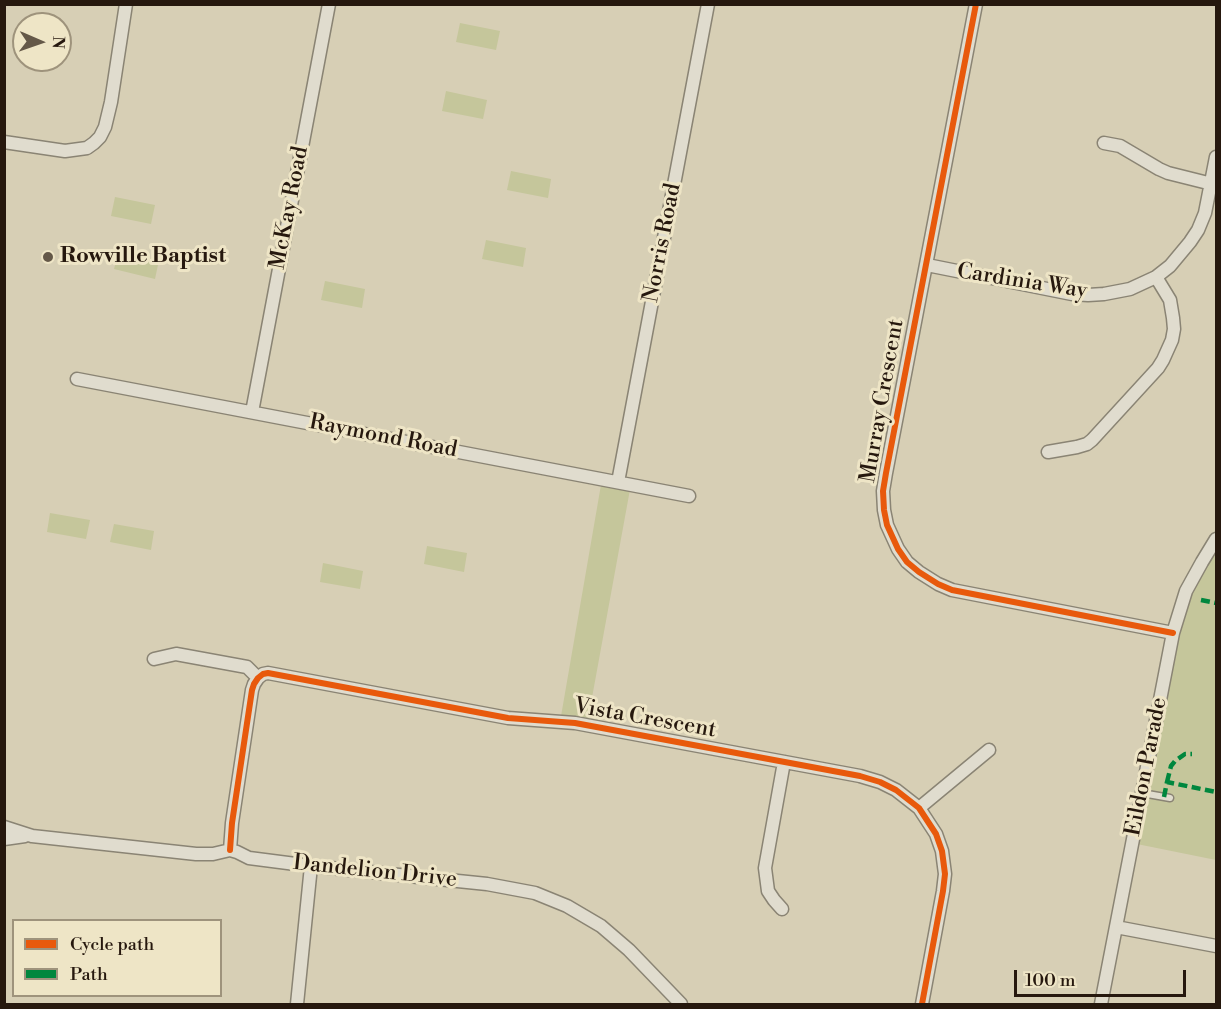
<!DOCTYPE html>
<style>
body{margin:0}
#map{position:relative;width:1221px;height:1009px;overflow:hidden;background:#d7cfb5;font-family:"Libre Bodoni",serif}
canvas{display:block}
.frame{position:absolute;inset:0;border:6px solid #26180e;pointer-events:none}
.legend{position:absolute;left:12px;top:919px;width:210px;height:78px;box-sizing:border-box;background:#eee5c6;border:2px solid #9e937c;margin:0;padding:8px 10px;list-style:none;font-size:18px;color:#26180e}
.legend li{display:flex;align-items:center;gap:12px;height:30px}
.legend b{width:30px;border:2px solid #9e937c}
.north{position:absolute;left:12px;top:12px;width:60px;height:60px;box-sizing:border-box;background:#eee5c6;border:2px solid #9e937c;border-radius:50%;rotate:92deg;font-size:16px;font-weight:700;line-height:24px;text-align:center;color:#26180e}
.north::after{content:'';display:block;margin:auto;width:21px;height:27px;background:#645848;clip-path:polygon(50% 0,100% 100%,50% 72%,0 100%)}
.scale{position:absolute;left:1014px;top:970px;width:172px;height:27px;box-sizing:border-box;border:3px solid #26180e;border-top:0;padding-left:8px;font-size:18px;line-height:21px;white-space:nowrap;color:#26180e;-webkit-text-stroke:4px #eee5c6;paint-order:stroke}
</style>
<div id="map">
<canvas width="1221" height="1009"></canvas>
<div class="frame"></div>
<ul class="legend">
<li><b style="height:8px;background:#e8590c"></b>Cycle path</li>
<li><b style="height:8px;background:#00873e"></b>Path</li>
</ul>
<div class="north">N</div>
<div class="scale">100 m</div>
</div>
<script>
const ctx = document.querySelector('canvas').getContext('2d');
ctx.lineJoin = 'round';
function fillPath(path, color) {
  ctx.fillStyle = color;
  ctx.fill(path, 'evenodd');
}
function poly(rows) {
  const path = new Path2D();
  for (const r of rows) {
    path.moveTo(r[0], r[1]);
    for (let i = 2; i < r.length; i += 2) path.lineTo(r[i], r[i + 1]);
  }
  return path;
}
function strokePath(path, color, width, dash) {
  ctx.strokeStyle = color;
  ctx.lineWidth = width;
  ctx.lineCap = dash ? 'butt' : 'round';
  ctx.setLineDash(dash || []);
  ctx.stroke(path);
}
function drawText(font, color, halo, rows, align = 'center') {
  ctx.font = font + ' "Libre Bodoni",serif';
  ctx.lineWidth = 6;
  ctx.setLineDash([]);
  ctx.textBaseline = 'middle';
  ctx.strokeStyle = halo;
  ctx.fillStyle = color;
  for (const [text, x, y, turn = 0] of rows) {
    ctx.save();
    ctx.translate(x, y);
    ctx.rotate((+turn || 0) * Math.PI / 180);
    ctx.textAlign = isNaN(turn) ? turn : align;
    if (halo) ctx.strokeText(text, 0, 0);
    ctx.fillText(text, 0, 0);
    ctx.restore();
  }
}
const green = poly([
 [460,23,500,31,496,50,456,42],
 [446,91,487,100,483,119,442,111],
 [511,171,551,179,548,198,507,190],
 [115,197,155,205,151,224,111,216],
 [486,240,526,248,523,267,482,259],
 [119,251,159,260,155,279,114,269],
 [325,281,365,289,362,308,321,300],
 [602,479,631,484,587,725,560,722],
 [50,513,90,520,86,539,47,532],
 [114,524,154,531,151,550,110,542],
 [1216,539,1216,860,1132,843,1173,633],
 [427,546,467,553,464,572,424,564],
 [323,563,363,571,360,589,320,582]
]);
const service = poly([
 [1142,793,1170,798]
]);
const minor = poly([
 [976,4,886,473,883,491,884,510,887,525,898,549,907,562,919,572,938,584,952,590,1173,633],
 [4,142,65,151,87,148,94,143,100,137,105,127,111,102,126,4],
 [1104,143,1120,146,1159,169,1168,173,1212,184],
 [927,265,1072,294,1088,295,1104,294,1130,289,1156,277,1170,266,1190,242,1198,230,1205,213,1216,157],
 [77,379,689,496],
 [252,412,329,4],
 [1048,452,1077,447,1087,444,1092,440,1158,368,1163,360,1172,340,1174,329,1173,318,1170,300,1156,277],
 [618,482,708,4],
 [154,659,176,654,247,667,258,678],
 [919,808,989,750],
 [4,827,32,836,196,854,213,854,230,850,237,852,249,858,311,866,487,884,535,893,567,906,601,926,629,950,681,1004],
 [4,839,25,836],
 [230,850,232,823,252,690,254,684,258,678,263,674,268,673,508,718,575,723,860,776,880,782,896,790,919,808,936,834,942,851,945,874,943,891,922,1004],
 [782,909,774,900,768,891,765,868,784,762],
 [1116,927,1216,946],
 [297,1004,311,866],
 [1101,1004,1173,633,1186,591,1202,562,1216,539]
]);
const quiet = poly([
 [1201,600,1216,603],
 [1167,782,1171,766,1175,761,1185,754,1192,754],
 [1164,797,1167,782,1216,792]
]);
const cycleway = poly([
 [976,4,886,473,883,491,884,510,887,525,898,549,907,562,919,572,938,584,952,590,1173,633],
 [230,850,232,823,252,690,254,684,258,678,263,674,268,673,508,718,575,723,860,776,880,782,896,790,919,808,936,834,942,851,945,874,943,891,922,1004]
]);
const markers = [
 [48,257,6,"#645848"]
];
const streetNames = [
 ["McKay Road",290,208,-79],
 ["Norris Road",663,243,-79],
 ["Cardinia Way",1022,282,9],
 ["Murray Crescent",883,401,-80],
 ["Raymond Road",383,437,11],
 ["Vista Crescent",645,719,10],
 ["Eildon Parade",1147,767,-79],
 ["Dandelion Drive",375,872,6]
];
const poiNames = [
 ["Rowville Baptist",60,257]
];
fillPath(green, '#c5c69b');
strokePath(service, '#8a8474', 9);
strokePath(minor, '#8a8474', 15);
strokePath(service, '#e0dcce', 6);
strokePath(minor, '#e0dcce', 12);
strokePath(quiet, '#00873e', 4.5, [9, 4.5]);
strokePath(cycleway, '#e8590c', 6);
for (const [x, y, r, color] of markers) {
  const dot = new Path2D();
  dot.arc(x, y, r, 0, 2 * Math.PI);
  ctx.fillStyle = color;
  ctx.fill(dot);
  strokePath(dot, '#eee5c6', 2);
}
drawText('22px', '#26180e', '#eee5c6', streetNames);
drawText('bold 22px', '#26180e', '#eee5c6', poiNames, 'left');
</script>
